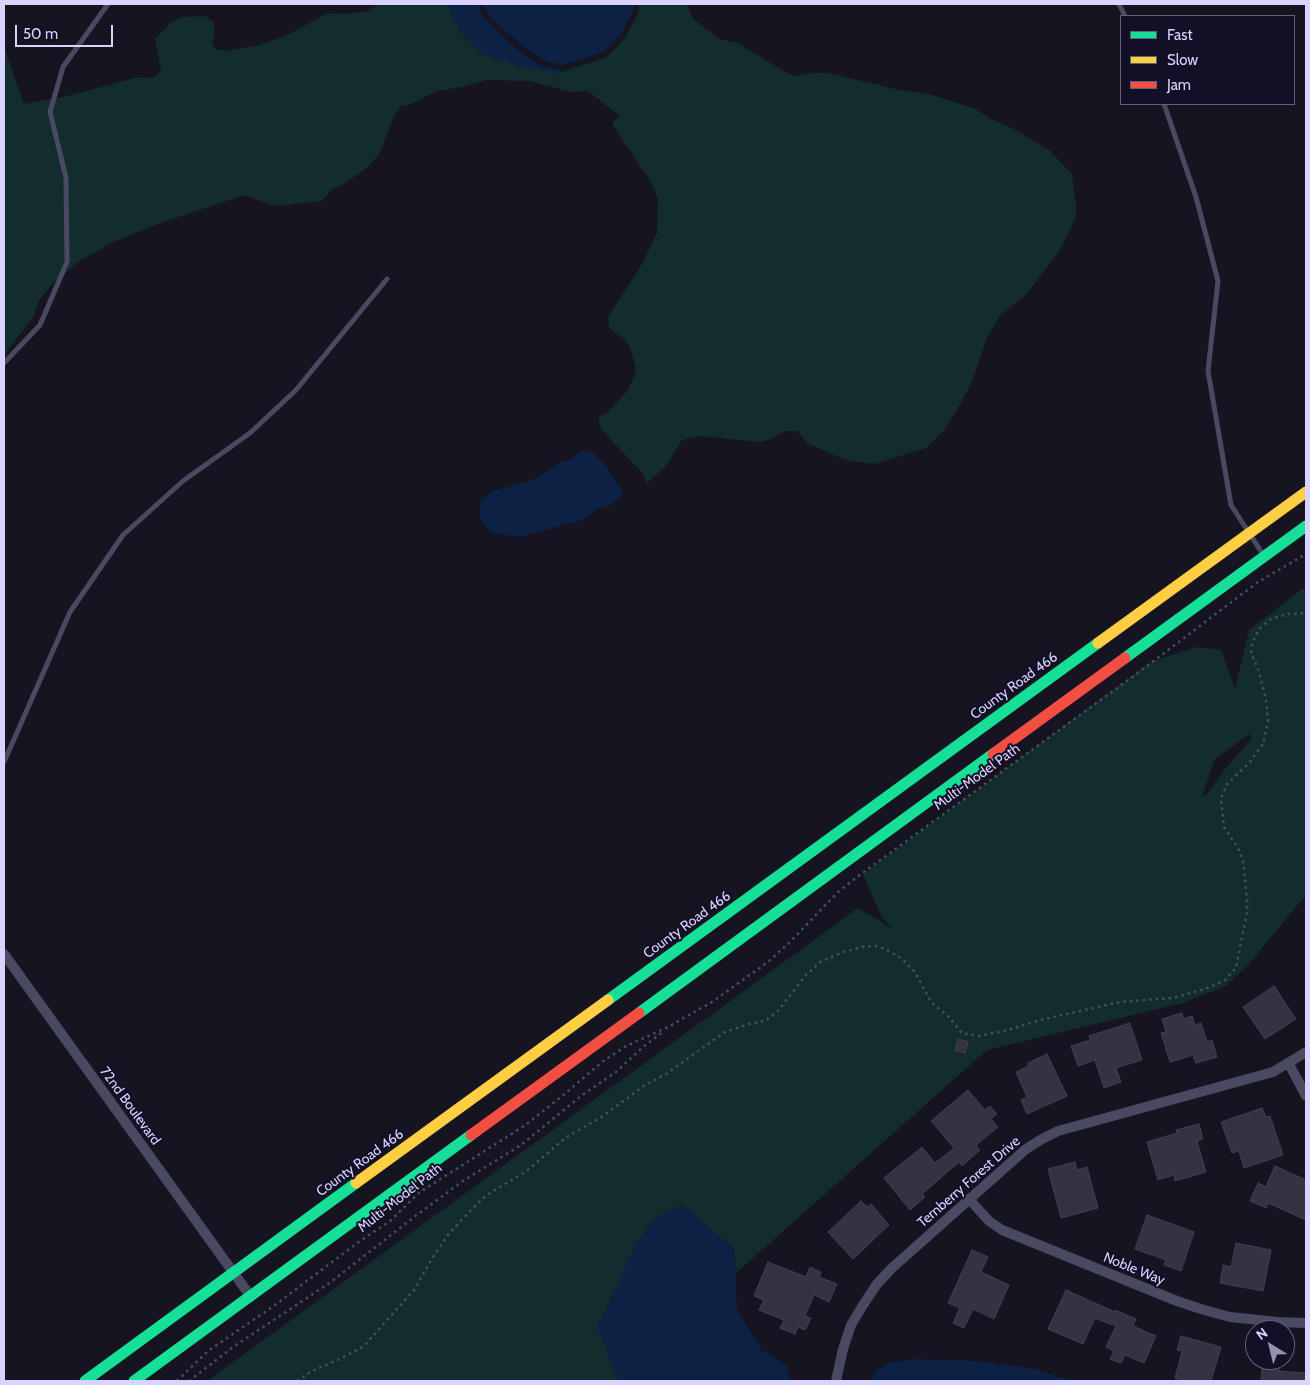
<!DOCTYPE html>
<style>
body{margin:0}
#map{position:relative;width:1310px;height:1385px;overflow:hidden;background:#161421;font-family:Cabin,sans-serif}
canvas{display:block}
.frame{position:absolute;inset:0;border:5px solid #d9d4ff;pointer-events:none}
.legend{position:absolute;left:1120px;top:15px;width:175px;height:90px;box-sizing:border-box;background:#130f26;border:1px solid #625e7d;margin:0;padding:6px 9px;list-style:none;font-size:15px;color:#d9d4ff}
.legend li{display:flex;align-items:center;gap:10px;height:25px}
.legend b{width:25px;border:1px solid #625e7d}
.north{position:absolute;left:1245px;top:1320px;width:50px;height:50px;box-sizing:border-box;background:#130f26;border:1px solid #625e7d;border-radius:50%;rotate:324deg;font-size:14px;font-weight:700;line-height:20px;text-align:center;color:#d9d4ff}
.north::after{content:'';display:block;margin:auto;width:18px;height:22px;background:#9591b1;clip-path:polygon(50% 0,100% 100%,50% 72%,0 100%)}
.scale{position:absolute;left:15px;top:25px;width:98px;height:22px;box-sizing:border-box;border:2px solid #d9d4ff;border-top:0;padding-left:6px;font-size:15px;line-height:18px;white-space:nowrap;color:#d9d4ff;-webkit-text-stroke:4px #130f26;paint-order:stroke}
</style>
<div id="map">
<canvas width="1310" height="1385"></canvas>
<div class="frame"></div>
<ul class="legend">
<li><b style="height:6px;background:#16e098"></b>Fast</li>
<li><b style="height:6px;background:#ffcf43"></b>Slow</li>
<li><b style="height:6px;background:#f24e42"></b>Jam</li>
</ul>
<div class="north">N</div>
<div class="scale">50 m</div>
</div>
<script>
const ctx = document.querySelector('canvas').getContext('2d');
ctx.lineJoin = 'round';
function fillPath(path, color) {
  ctx.fillStyle = color;
  ctx.fill(path, 'evenodd');
}
function poly(rows) {
  const path = new Path2D();
  for (const r of rows) {
    path.moveTo(r[0], r[1]);
    for (let i = 2; i < r.length; i += 2) path.lineTo(r[i], r[i + 1]);
  }
  return path;
}
function strokePath(path, color, width, dash) {
  ctx.strokeStyle = color;
  ctx.lineWidth = width;
  ctx.lineCap = dash ? 'butt' : 'round';
  ctx.setLineDash(dash || []);
  ctx.stroke(path);
}
function drawText(font, color, halo, rows, align = 'center') {
  ctx.font = font + ' Cabin,sans-serif';
  ctx.lineWidth = 4;
  ctx.setLineDash([]);
  ctx.textBaseline = 'middle';
  ctx.strokeStyle = halo;
  ctx.fillStyle = color;
  for (const [text, x, y, turn = 0] of rows) {
    ctx.save();
    ctx.translate(x, y);
    ctx.rotate((+turn || 0) * Math.PI / 180);
    ctx.textAlign = isNaN(turn) ? turn : align;
    if (halo) ctx.strokeText(text, 0, 0);
    ctx.fillText(text, 0, 0);
    ctx.restore();
  }
}
const green = poly([
 [379,4,447,4,461,32,558,73,607,57,626,37,638,13,639,4,687,4,693,19,707,30,720,39,738,43,785,72,795,76,812,73,829,73,899,90,929,94,976,109,991,119,1016,130,1049,150,1072,174,1076,206,1076,218,1059,252,1025,296,1001,314,987,338,971,384,957,410,945,429,926,448,875,464,858,462,843,459,807,443,797,431,785,431,771,439,760,442,700,436,682,440,666,466,647,483,643,474,601,429,598,417,606,414,628,390,634,376,636,368,630,348,625,340,609,328,608,317,642,264,657,233,658,199,650,181,612,124,614,120,620,116,588,91,571,92,529,81,486,80,467,86,437,91,409,105,401,106,394,116,379,154,369,166,344,184,333,188,322,201,275,206,244,195,160,223,111,243,78,262,53,283,39,300,34,316,4,355,4,47,24,104,63,97,138,77,153,78,161,70,155,39,170,23,182,17,205,16,214,22,214,36,212,42,215,49,226,51,259,45,277,39,289,34,328,13,346,14,367,11],
 [1306,586,1306,895,1248,965,1226,986,1183,1003,987,1050,735,1274,734,1249,682,1205,654,1219,636,1245,598,1327,619,1381,207,1381,858,908,893,929,882,918,863,874,1152,661,1197,647,1221,650,1235,689,1249,630],
 [1249,734,1252,738,1225,769,1208,793,1202,797,1215,759]
]);
const water = poly([
 [447,4,477,4,484,18,514,47,540,65,562,71,567,70,558,73,519,66,481,54,461,32],
 [483,4,633,4,633,10,621,34,603,52,563,65,543,60,518,42,489,16],
 [588,450,593,453,606,466,621,488,622,496,609,506,597,509,582,520,519,537,495,533,486,528,481,520,479,508,482,499,494,491,532,480,563,461,568,461,581,452],
 [682,1205,734,1249,737,1309,761,1350,787,1366,789,1381,619,1381,598,1327,636,1245,654,1219],
 [916,1359,976,1361,1036,1369,1071,1381,871,1381,876,1371,888,1363]
]);
const building = poly([
 [1274,986,1296,1019,1265,1039,1243,1007,1274,986],
 [1182,1013,1183,1019,1192,1016,1195,1025,1201,1023,1207,1042,1212,1040,1217,1057,1196,1063,1193,1055,1170,1062,1161,1033,1166,1032,1162,1019,1182,1013],
 [1130,1023,1142,1060,1116,1068,1121,1082,1104,1088,1095,1060,1078,1066,1071,1046,1090,1040,1089,1036,1130,1023],
 [958,1039,968,1042,965,1053,955,1050,958,1039],
 [1047,1054,1067,1096,1027,1114,1021,1100,1027,1097,1016,1072,1029,1066,1028,1063,1047,1054],
 [968,1090,985,1110,990,1106,997,1114,991,1119,998,1127,976,1145,980,1150,962,1166,959,1162,922,1194,925,1197,910,1210,884,1178,922,1147,935,1163,954,1148,931,1121,968,1090],
 [1262,1108,1266,1117,1270,1116,1283,1155,1244,1168,1239,1151,1232,1153,1221,1122,1262,1108],
 [1199,1124,1203,1139,1197,1141,1206,1172,1175,1181,1174,1175,1158,1180,1147,1142,1177,1133,1176,1130,1199,1124],
 [1075,1162,1077,1170,1087,1167,1098,1208,1061,1218,1048,1169,1075,1162],
 [1275,1166,1306,1180,1306,1220,1268,1203,1266,1208,1250,1201,1258,1183,1266,1187,1275,1166],
 [861,1201,867,1207,871,1204,889,1225,853,1259,828,1232,861,1201],
 [1147,1215,1194,1232,1181,1271,1164,1265,1166,1260,1135,1249,1147,1215],
 [1236,1243,1271,1250,1263,1291,1220,1283,1223,1265,1231,1267,1236,1243],
 [972,1250,988,1257,981,1272,1009,1285,994,1319,973,1309,964,1328,953,1323,960,1308,948,1303,972,1250],
 [768,1262,806,1277,810,1267,821,1272,819,1277,837,1284,829,1302,814,1295,805,1316,811,1318,805,1330,798,1327,795,1334,780,1328,784,1320,759,1310,764,1300,754,1296,768,1262],
 [1066,1290,1115,1312,1115,1310,1136,1319,1133,1326,1156,1336,1144,1363,1125,1355,1121,1363,1110,1359,1114,1351,1106,1347,1116,1326,1095,1318,1083,1344,1048,1329,1066,1290],
 [1181,1336,1221,1347,1211,1381,1186,1381,1175,1378,1182,1351,1177,1350,1181,1336],
 [1263,1360,1280,1360,1279,1371,1306,1373,1306,1381,1261,1381,1263,1360]
]);
const path = poly([
 [177,1381,208,1351,275,1305,360,1241,390,1221,420,1192,524,1126,561,1097,602,1062,626,1046,668,1027,712,1002,768,962,791,941,838,892,861,874,1131,678,1258,582,1306,554],
 [189,1381,233,1347,331,1282,414,1217,463,1181,521,1145,581,1096,616,1072,643,1047,664,1031],
 [297,1381,312,1371,340,1359,364,1346,415,1289,428,1265,447,1236,473,1208,487,1195,528,1170,565,1138,603,1116,645,1085,666,1074,725,1032,749,1024,765,1021,777,1012,805,976,820,962,843,952,862,947,876,946,887,950,902,959,915,972,931,1002,948,1016,962,1033,979,1036,1008,1030,1040,1020,1120,1002,1173,998,1205,989,1225,980,1236,968,1247,912,1247,899,1243,860,1238,848,1224,827,1221,799,1227,784,1250,762,1263,744,1268,721,1266,699,1258,669,1251,653,1252,644,1259,629,1271,619,1288,614,1306,613]
]);
const lane = poly([
 [1119,4,1125,16],
 [1164,104,1196,197,1218,281,1208,371,1231,505,1264,556],
 [4,363,40,325,67,262,66,178,50,112,63,67,108,4],
 [4,762,70,612,123,535,183,481,250,433,296,390,387,279]
]);
const street = poly([
 [4,954,251,1297],
 [1289,1064,1306,1096],
 [969,1199,989,1221,1002,1230,1177,1301,1204,1310,1230,1317,1278,1322,1306,1323],
 [836,1381,843,1349,851,1325,863,1305,877,1284,892,1268,1026,1149,1042,1139,1058,1131,1273,1072,1306,1052]
]);
const fast = poly([
 [1125,658,1306,526],
 [608,1000,1098,643],
 [639,1013,993,754],
 [85,1381,356,1183],
 [134,1381,471,1135]
]);
const slow = poly([
 [1098,643,1306,492],
 [356,1183,608,1000]
]);
const jam = poly([
 [993,754,1125,658],
 [471,1135,639,1013]
]);
const streetNames = [
 ["County Road 466",1014,686,-36],
 ["Multi-Model Path",977,777,-36],
 ["County Road 466",687,925,-36],
 ["72nd Boulevard",130,1106,54],
 ["County Road 466",360,1163,-36],
 ["Ternberry Forest Drive",969,1182,-41],
 ["Multi-Model Path",400,1198,-38],
 ["Noble Way",1134,1269,22]
];
fillPath(green, '#132c2d');
fillPath(water, '#0d2144');
fillPath(building, '#343243');
strokePath(building, '#433f54', 1);
strokePath(path, '#44505f', 2.5, [2.5, 4]);
strokePath(lane, '#4a4962', 5);
strokePath(street, '#4a4962', 10);
strokePath(fast, '#16e098', 11);
strokePath(slow, '#ffcf43', 11);
strokePath(jam, '#f24e42', 11);
drawText('14px', '#d9d4ff', '#130f26', streetNames);
</script>
